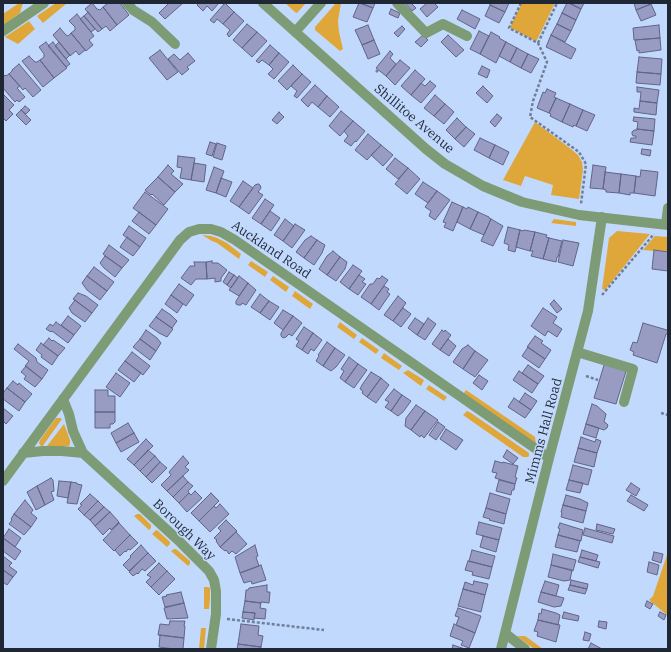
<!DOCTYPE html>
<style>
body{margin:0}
#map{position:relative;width:671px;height:652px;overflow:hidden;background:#c2d9fe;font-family:"IBM Plex Serif",serif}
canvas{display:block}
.frame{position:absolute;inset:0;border:4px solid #1f2735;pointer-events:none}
</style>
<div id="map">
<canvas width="671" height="652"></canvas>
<div class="frame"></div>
</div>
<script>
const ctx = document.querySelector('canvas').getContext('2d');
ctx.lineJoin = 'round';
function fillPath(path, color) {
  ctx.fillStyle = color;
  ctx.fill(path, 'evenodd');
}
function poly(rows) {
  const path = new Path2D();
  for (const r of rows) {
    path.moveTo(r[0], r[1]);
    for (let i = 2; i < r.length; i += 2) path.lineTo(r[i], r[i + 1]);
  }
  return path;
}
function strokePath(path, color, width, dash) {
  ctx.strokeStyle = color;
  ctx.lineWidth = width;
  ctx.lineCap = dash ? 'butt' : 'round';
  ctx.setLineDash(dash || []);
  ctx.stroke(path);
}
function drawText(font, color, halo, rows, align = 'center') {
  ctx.font = font + ' "IBM Plex Serif",serif';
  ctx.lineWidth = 3;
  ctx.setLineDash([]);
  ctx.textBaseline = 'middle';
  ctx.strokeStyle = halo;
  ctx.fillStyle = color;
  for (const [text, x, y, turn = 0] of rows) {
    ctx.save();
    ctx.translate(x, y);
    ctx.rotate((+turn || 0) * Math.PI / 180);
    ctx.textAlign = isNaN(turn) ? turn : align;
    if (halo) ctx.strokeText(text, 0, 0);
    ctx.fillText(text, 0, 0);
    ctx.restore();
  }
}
const green = poly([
 [19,3,23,3,20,13,3,25,3,14],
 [56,3,65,3,66,4,43,23,37,16],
 [285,3,306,3,297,13,295,12],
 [336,3,341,3,338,21,339,32,343,49,340,51,315,30,315,27],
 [522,3,555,3,537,40,535,41,511,28,511,25],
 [29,21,35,29,18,44,5,37],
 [535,122,571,149,578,155,582,162,583,170,579,199,551,195,553,185,525,176,521,186,503,180],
 [554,219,576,222,576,226,551,223],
 [617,231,650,234,605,290,602,289,609,238],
 [202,235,211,236,217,238,227,243,241,254,239,259,217,243,212,241],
 [655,236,668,237,668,252,643,250],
 [251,261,268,272,265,277,248,265],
 [273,276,289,287,286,292,270,280],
 [295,291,313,304,310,309,292,296],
 [340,322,357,335,354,339,337,327],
 [362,338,379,350,376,354,359,342],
 [384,353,402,366,399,370,381,358],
 [408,370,424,380,421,386,403,373],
 [429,385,447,397,444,401,426,389],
 [466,390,535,437,536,444,463,394],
 [467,411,471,413,529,453,529,456,528,457,523,457,463,415],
 [56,418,60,418,62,419,42,447,40,445,39,443,40,440],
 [64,424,70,440,70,444,69,446,47,446],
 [137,514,140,514,151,525,151,528,149,530,134,516],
 [157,530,170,542,170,544,167,547,152,534,155,531],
 [174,549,176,549,190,561,190,564,188,566,171,551],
 [668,552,668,616,649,600,653,596],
 [204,587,208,587,210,588,210,599,209,609,204,609],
 [201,628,206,628,204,649,199,649],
 [517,636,525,636,528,638,543,649,534,649]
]);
const building = poly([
 [92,3,97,9,100,10,103,7,117,25,110,31,106,26,102,29,85,9,92,3],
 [107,3,120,3,129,15,117,25,103,7,107,4,107,3],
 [169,3,183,3,165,19,159,13,169,3],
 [199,3,219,3,212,11,207,6,203,11,197,5,199,3],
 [225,3,234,12,223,24,217,19,214,23,210,20,225,3],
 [359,3,373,8,367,22,353,17,359,3],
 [361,3,375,3,373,8,361,3],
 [405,3,411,3,416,8,412,11,405,3],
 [427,3,434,3,438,7,427,17,420,9,427,3],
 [491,3,509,3,505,12,490,5,491,3],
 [567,3,569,3,581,9,576,20,562,13,567,3],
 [569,3,584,3,581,9,569,3],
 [634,3,651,3,651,4,636,10,634,3],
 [651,4,656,15,641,21,636,10,651,4],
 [490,5,505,12,499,23,485,16,490,5],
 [391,9,400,13,398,18,389,14,391,9],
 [462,10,480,19,475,29,457,19,462,10],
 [88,12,102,29,98,32,84,16,88,12],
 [234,12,244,21,229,37,227,34,230,30,223,24,234,12],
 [562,13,576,20,571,31,557,24,562,13],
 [77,14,94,36,89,40,93,45,86,51,71,33,75,30,75,27,69,21,77,14],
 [84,16,95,29,91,32,80,19,84,16],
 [247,24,257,32,242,48,233,40,247,24],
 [557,24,571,31,565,42,551,35,557,24],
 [368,25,374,40,362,45,355,30,368,25],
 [659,25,660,38,634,40,633,28,659,25],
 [402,26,405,29,398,37,394,33,402,26],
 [60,28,66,35,68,36,71,33,85,50,79,55,76,51,70,56,53,35,60,28],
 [479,31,489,36,480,54,470,49,479,31],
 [257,32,267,41,252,57,242,48,257,32],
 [491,32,500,37,499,38,506,42,496,63,480,54,491,32],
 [423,35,428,40,421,47,415,42,423,35],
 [448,35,464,50,456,57,441,42,448,35],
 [551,35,576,49,571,59,546,47,551,35],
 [660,38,661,50,639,53,639,50,637,51,635,40,660,38],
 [374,40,380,54,368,59,362,45,374,40],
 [46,42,67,68,54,78,40,60,44,57,44,54,39,47,46,42],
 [53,42,70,64,66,67,48,46,53,42],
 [59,42,70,55,66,59,55,46,59,42],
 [506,42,517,48,510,62,499,56,506,42],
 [270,45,279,53,269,65,262,60,259,63,256,61,270,45],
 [517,48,528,54,521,68,510,62,517,48],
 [160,50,178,72,167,80,149,58,160,50],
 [390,51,393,54,390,58,396,64,386,76,376,68,390,51],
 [188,53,195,61,187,67,189,69,182,75,168,59,174,54,180,60,188,53],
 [279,53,289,62,274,79,268,74,273,69,269,65,279,53],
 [528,54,539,59,531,73,521,68,528,54],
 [29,56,35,62,37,62,40,60,54,78,43,87,22,61,29,56],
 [639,57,662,59,661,74,637,72,639,57],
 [400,60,410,68,395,85,386,76,400,60],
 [19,64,41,90,33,97,25,88,23,90,9,74,12,71,12,70,19,64],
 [293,65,302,74,287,90,278,81,293,65],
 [482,66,490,70,487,78,478,74,482,66],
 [415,70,425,79,411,95,401,86,415,70],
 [637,72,661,74,660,85,636,83,637,72],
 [9,74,20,86,17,88,25,97,19,102,17,100,15,102,3,88,3,77,5,75,6,76,9,74],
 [302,74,311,82,297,98,294,96,297,91,291,86,302,74],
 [430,81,436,86,421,103,411,95,421,83,425,86,430,81],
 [315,85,327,96,318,107,312,102,308,107,301,100,315,85],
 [483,86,493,96,487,103,476,93,483,86],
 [637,87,659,90,657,103,640,101,641,92,637,92,637,87],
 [547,89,556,93,554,97,556,98,549,113,537,108,543,92,545,93,547,89],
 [3,94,14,105,9,110,13,114,6,121,3,118,3,94],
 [435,95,445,104,434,116,424,108,435,95],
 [327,96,339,107,330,117,318,107,327,96],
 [556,98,570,104,562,122,550,116,551,114,549,113,556,98],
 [640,101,657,103,656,115,634,112,634,108,639,109,640,101],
 [445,104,454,112,444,124,434,116,445,104],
 [570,104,583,110,576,126,574,125,573,127,562,122,570,104],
 [25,106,30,110,26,114,21,110,25,106],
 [21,110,31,120,26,125,16,115,21,110],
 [583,110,595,115,587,131,576,126,583,110],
 [341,111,353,121,340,136,329,126,341,111],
 [279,112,284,117,277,124,272,120,279,112],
 [497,114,502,118,495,127,490,122,497,114],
 [634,117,655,119,654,131,637,129,638,122,633,121,634,117],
 [457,118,466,127,455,139,446,130,457,118],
 [353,121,365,131,356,142,355,141,351,146,344,141,348,136,344,131,353,121],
 [466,127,475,134,464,147,455,139,466,127],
 [637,129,654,131,652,145,630,142,631,138,636,138,636,136,633,136,632,134,632,132,634,130,637,130,637,129],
 [368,134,381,145,367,160,355,150,368,134],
 [480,138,495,145,489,158,474,150,480,138],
 [210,142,216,144,212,156,206,154,210,142],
 [217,143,226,146,222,160,213,157,217,143],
 [381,145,393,155,383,166,371,155,381,145],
 [495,145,509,152,503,165,489,158,495,145],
 [642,149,651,150,650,156,641,154,642,149],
 [178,156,195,158,191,180,180,178,182,168,177,167,178,156],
 [395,158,408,168,398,179,386,169,395,158],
 [194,163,206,165,204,182,191,180,194,163],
 [168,165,174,171,171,174,183,184,175,192,158,177,168,165],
 [593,165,606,167,603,189,590,188,593,165],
 [214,167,224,171,216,193,206,190,214,167],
 [408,168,420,179,407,194,395,184,408,168],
 [641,170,658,172,655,196,634,193,636,176,640,177,641,170],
 [605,172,621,174,619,193,606,192,606,190,603,189,605,172],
 [621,174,636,176,634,193,630,193,630,195,619,193,621,174],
 [158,177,175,192,164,205,152,194,151,195,145,190,158,177],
 [221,178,232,182,226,197,216,193,221,178],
 [243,181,253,188,239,207,230,201,243,181],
 [423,182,437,191,428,203,415,194,423,182],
 [258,184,260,185,261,188,258,192,263,195,249,214,239,207,255,185,258,184],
 [437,191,450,200,435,220,429,216,431,211,425,207,437,191],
 [145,192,168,209,156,225,133,208,145,192],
 [265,199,274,205,261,224,252,218,265,199],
 [452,202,463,207,453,231,444,227,446,223,443,222,452,202],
 [463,207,467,209,468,207,478,212,470,229,457,222,463,207],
 [270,211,280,218,271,231,261,224,270,211],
 [139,212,156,225,149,234,132,221,139,212],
 [478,212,489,217,489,218,491,219,484,235,470,229,478,212],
 [285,219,294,226,283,241,274,235,285,219],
 [491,219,503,226,493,246,481,241,491,219],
 [295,224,305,230,292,248,283,241,295,224],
 [129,226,146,238,140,247,123,235,129,226],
 [508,227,520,230,515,252,508,250,509,245,504,243,508,227],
 [520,230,523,231,524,230,535,232,530,251,516,247,520,230],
 [535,232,547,235,546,237,549,238,543,259,531,256,533,251,530,251,535,232],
 [311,236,317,240,304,258,296,252,305,240,311,236],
 [127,237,140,247,133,256,120,247,127,237],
 [549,238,562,241,558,257,557,257,556,262,543,259,549,238],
 [317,240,325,245,322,253,314,265,304,258,317,240],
 [563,240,579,243,573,266,558,262,563,240],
 [109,245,129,260,122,268,103,254,109,245],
 [654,250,668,252,668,271,652,269,654,250],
 [333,251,340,257,327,275,319,269,327,256,333,251],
 [105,256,122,268,115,277,104,268,100,263,105,256],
 [340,257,347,262,345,269,336,281,327,275,340,257],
 [212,261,212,263,218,263,227,270,221,278,221,281,215,282,215,278,207,279,206,262,212,261],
 [194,262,206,262,207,279,196,279,191,285,181,278,190,266,195,266,194,262],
 [353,265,362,271,349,289,340,282,353,265],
 [94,267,114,282,107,291,87,276,94,267],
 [229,272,234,275,227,285,223,282,229,272],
 [234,275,238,278,231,288,227,285,234,275],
 [359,275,365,279,362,282,366,284,358,295,349,289,359,275],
 [87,276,107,291,100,300,87,290,82,283,87,276],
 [239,276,248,283,239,296,229,290,239,276],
 [382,276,388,280,371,304,361,297,370,284,373,284,377,278,379,279,382,276],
 [248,283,256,290,246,305,242,303,241,305,238,305,236,304,236,301,248,283],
 [179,284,194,295,186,306,171,295,179,284],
 [384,286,389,289,387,292,390,294,379,310,371,304,384,286],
 [78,293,86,296,98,305,92,313,73,299,78,293],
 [260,294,269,301,260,313,251,307,260,294],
 [171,295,183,304,177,313,165,304,171,295],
 [398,296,406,303,393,321,384,315,398,296],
 [75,300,92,313,85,322,72,313,69,308,75,300],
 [554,300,562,309,557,313,550,304,554,300],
 [269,301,279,307,270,320,260,313,269,301],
 [403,308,411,314,401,327,393,321,403,308],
 [543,308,557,317,553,323,562,329,557,337,548,331,545,336,531,326,543,308],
 [162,309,171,315,177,321,172,328,156,317,162,309],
 [283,310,293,316,283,330,274,323,283,310],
 [68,316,81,326,74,335,61,325,68,316],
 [293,316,302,323,292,336,289,334,286,337,283,338,281,336,281,333,293,316],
 [156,317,173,329,167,337,159,333,149,326,156,317],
 [415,318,424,324,417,335,408,328,415,318],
 [428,318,436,324,425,340,417,335,428,318],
 [56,322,74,335,68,343,52,331,51,332,46,329,50,324,53,326,56,322],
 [643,323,667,330,668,329,668,334,666,334,657,363,633,355,634,352,630,350,633,342,637,343,643,323],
 [304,327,313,333,302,350,296,346,299,341,296,339,304,327],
 [146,330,157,338,161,343,156,351,140,339,146,330],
 [442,330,444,332,445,330,451,335,440,350,432,344,442,330],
 [313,333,322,340,314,351,311,349,308,354,302,350,313,333],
 [535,336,543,341,541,343,551,350,545,359,527,347,535,336],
 [49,338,52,341,53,340,65,348,58,356,43,345,49,338],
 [140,339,156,351,150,360,133,347,140,339],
 [448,339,456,346,449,356,440,350,448,339],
 [327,342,335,348,323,366,316,361,319,356,318,355,327,342],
 [41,343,58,356,52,365,41,357,42,355,36,350,41,343],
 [18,344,36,358,37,362,48,370,42,379,25,366,29,361,14,349,18,344],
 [468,345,475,351,463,369,453,362,462,349,468,345],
 [528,347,545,359,539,368,522,356,528,347],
 [335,348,345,355,336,367,331,371,323,366,335,348],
 [475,351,488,360,475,377,463,369,475,351],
 [132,352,150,366,143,375,125,361,132,352],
 [349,357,358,364,345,382,340,378,344,371,341,369,349,357],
 [125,361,141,373,134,382,118,370,125,361],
 [605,362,627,368,616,404,594,398,605,362],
 [358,364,367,370,354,388,345,382,358,364],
 [528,365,544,376,538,384,522,373,528,365],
 [26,366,42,379,35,387,24,379,26,376,21,372,26,366],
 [519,371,538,384,532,393,513,380,519,371],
 [371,372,381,378,367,397,362,393,363,391,360,389,362,385,371,372],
 [116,373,130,383,120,397,106,387,116,373],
 [479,375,488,381,482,390,473,383,479,375],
 [381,378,389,385,376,403,367,397,381,378],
 [13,381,18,385,19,383,32,394,25,402,7,388,13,381],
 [7,388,25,402,19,411,3,399,3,393,7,388],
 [394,389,402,395,391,411,385,407,389,402,385,400,394,389],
 [95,390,108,390,108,396,115,396,115,412,95,412,95,390],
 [525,393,537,401,531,410,519,402,525,393],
 [402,395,411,401,403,412,398,416,391,411,402,395],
 [514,398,531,410,525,418,508,407,514,398],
 [592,404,597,406,606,414,604,422,606,423,608,425,607,428,604,430,586,424,592,404],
 [416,405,425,411,411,430,405,426,406,418,416,405],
 [3,408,13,416,6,424,3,421,3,408],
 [425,411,438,420,424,438,421,435,420,437,411,430,425,411],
 [95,412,115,412,115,422,113,424,110,424,110,428,95,428,95,412],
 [438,422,445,427,436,440,429,435,438,422],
 [128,423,134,433,116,443,111,433,128,423],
 [586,424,599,428,596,438,583,434,586,424],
 [446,429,463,440,456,450,440,439,446,429],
 [134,433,139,442,121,452,116,443,134,433],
 [581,437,595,442,596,439,601,441,597,453,578,448,581,437],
 [146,439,153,446,134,465,127,459,146,439],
 [578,448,597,453,594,467,574,462,578,448],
 [148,450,155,456,140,471,134,465,148,450],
 [507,450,518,458,513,464,503,457,507,450],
 [155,456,160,462,146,477,140,471,155,456],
 [183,456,189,463,185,467,189,470,167,491,161,485,171,475,169,472,183,456],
 [495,461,503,463,503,462,518,466,515,477,517,478,515,484,495,478,497,473,492,472,495,461],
 [160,462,167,468,152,483,146,477,160,462],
 [573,465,592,470,588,485,569,480,573,465],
 [183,476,188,482,173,497,167,491,183,476],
 [51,478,53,480,54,491,51,492,54,500,45,505,37,486,51,478],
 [499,480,515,484,514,490,512,490,511,495,496,491,499,480],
 [569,480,583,483,580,493,566,490,569,480],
 [59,481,71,482,68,498,57,496,59,481],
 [71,482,77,483,77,484,82,485,77,504,67,503,71,482],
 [188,482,193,486,188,491,189,493,179,503,173,497,188,482],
 [631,483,640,489,636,496,626,490,631,483],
 [37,486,45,505,36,510,27,492,37,486],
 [195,491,202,498,187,512,179,503,189,493,191,495,195,491],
 [211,493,219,501,199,521,191,513,211,493],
 [490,493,510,499,506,514,486,508,490,493],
 [90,494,98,501,84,515,78,509,82,505,80,504,90,494],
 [566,495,580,499,588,503,586,511,563,505,566,495],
 [631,495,648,505,644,511,627,501,631,495],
 [25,500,33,510,31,513,37,518,31,527,14,514,25,500],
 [98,501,104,507,90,520,84,515,98,501],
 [220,504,229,514,210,532,199,521,214,506,216,508,220,504],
 [563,505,586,511,583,523,561,517,562,513,561,512,563,505],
 [104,507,110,512,95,526,90,520,104,507],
 [486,508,506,514,504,524,489,520,490,519,483,517,486,508],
 [110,512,119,522,111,530,110,528,103,535,95,526,110,512],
 [14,514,31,527,24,535,9,524,12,520,11,519,14,514],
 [226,520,237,531,220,547,216,541,217,540,214,538,221,531,218,528,226,520],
 [479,522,502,528,499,540,476,534,479,522],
 [119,523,130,535,114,551,103,540,119,523],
 [560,523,583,530,581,541,558,535,560,529,558,528,560,523],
 [597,524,615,529,613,534,596,530,597,524],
 [585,528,614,536,612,543,583,535,585,528],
 [9,529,21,538,15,547,3,538,9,529],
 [236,532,247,544,236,554,232,551,229,554,226,550,225,551,220,547,236,532],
 [130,535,138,543,130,550,128,549,126,552,125,551,120,556,115,550,130,535],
 [558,535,580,541,577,552,555,547,558,535],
 [483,536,499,540,496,552,480,547,483,536],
 [3,538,21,551,15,560,3,551,3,538],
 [141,545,148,553,129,571,123,565,131,557,130,556,141,545],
 [255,545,258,556,256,557,259,566,240,573,235,557,255,545],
 [472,550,495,556,492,567,469,561,472,550],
 [582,550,598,555,596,561,580,557,582,550],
 [654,552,663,554,661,563,652,560,654,552],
 [148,553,155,560,155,561,156,561,145,571,142,569,138,574,137,573,133,576,129,572,148,553],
 [553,554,576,560,573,571,551,565,553,554],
 [3,556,12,563,9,566,17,572,13,577,3,570,3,556],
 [580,557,600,562,598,568,578,562,580,557],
 [468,561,492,567,489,579,472,575,473,572,465,570,468,561],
 [649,562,659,565,657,575,647,572,649,562],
 [159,563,167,571,151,587,146,582,151,577,147,575,159,563],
 [261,565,266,580,252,584,251,581,244,583,240,573,261,565],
 [551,565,572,570,570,580,564,581,548,577,551,565],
 [3,570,13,577,7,585,3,582,3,570],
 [167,571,175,579,159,595,151,587,167,571],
 [571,580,588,584,587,589,570,585,571,580],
 [474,581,488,584,485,595,463,589,465,582,473,585,474,581],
 [545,581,559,585,556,596,541,592,545,581],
 [267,585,267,592,270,592,269,603,261,602,261,603,245,601,246,590,248,590,249,588,267,585],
 [570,585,587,589,585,594,568,590,570,585],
 [463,589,485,595,481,612,458,606,463,589],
 [181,592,184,603,165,607,162,597,167,596,166,595,181,592],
 [541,592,564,598,561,606,554,607,538,602,541,592],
 [245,601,261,603,260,608,266,609,265,619,254,618,255,613,243,612,245,601],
 [647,601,653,604,650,609,645,606,647,601],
 [184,603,188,618,167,619,164,608,184,603],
 [458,608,481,616,475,633,456,625,459,617,455,616,458,608],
 [542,609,556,613,560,615,558,625,538,620,539,613,541,614,542,609],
 [243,612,255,613,254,620,242,618,243,612],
 [564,612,579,616,578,621,562,618,564,612],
 [660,612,666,615,664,620,658,616,660,612],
 [538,620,560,625,556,642,537,636,538,632,534,631,538,620],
 [170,621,185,621,184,626,185,626,184,638,158,635,160,624,169,625,170,621],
 [599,621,607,622,606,629,598,627,599,621],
 [241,624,259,626,258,635,263,636,261,647,238,644,241,624],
 [454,624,475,633,469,648,461,645,463,641,450,636,454,624],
 [585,632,591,634,589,641,583,640,585,632],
 [160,635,184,638,183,649,174,649,159,647,160,635],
 [591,643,602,649,588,649,591,643],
 [238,644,261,647,261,649,237,649,238,644],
 [453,645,465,649,452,649,453,645]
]);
const path = poly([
 [521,3,509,28,538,43,547,62,533,101,530,117,579,152,586,164,581,204],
 [538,43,557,3],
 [376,72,378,70],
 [602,295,654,234],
 [586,376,598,380],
 [661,413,668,415],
 [227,619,324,630]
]);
const minor = poly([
 [127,3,133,10,152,22,175,44],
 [263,3,426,149,445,164,483,186,522,202,579,215,668,225],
 [397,3,426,33,443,24,467,36],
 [3,31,44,3],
 [295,32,321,3],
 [666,224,668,208],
 [577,352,633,369,624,402],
 [63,399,69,414,73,431,83,453,178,540,209,571,214,580,216,591,216,614,211,649],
 [23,453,43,451,62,451,83,453],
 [3,481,180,240,189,232,199,229,211,229,221,232,235,240,549,458],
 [506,634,525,649],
 [501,649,549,458,588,311,602,217]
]);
const streetNames = [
 ["Shillitoe Avenue",414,119,40],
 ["Auckland Road",271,250,34],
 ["Mimms Hall Road",544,431,-75],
 ["Borough Way",184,530,44]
];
fillPath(green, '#dfa739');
fillPath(building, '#989cc3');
strokePath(building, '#606488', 1);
strokePath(path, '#707f99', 2.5, [3, 2]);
strokePath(minor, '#7d9c76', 10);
drawText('13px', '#1f2735', '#c2d9fe', streetNames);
</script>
